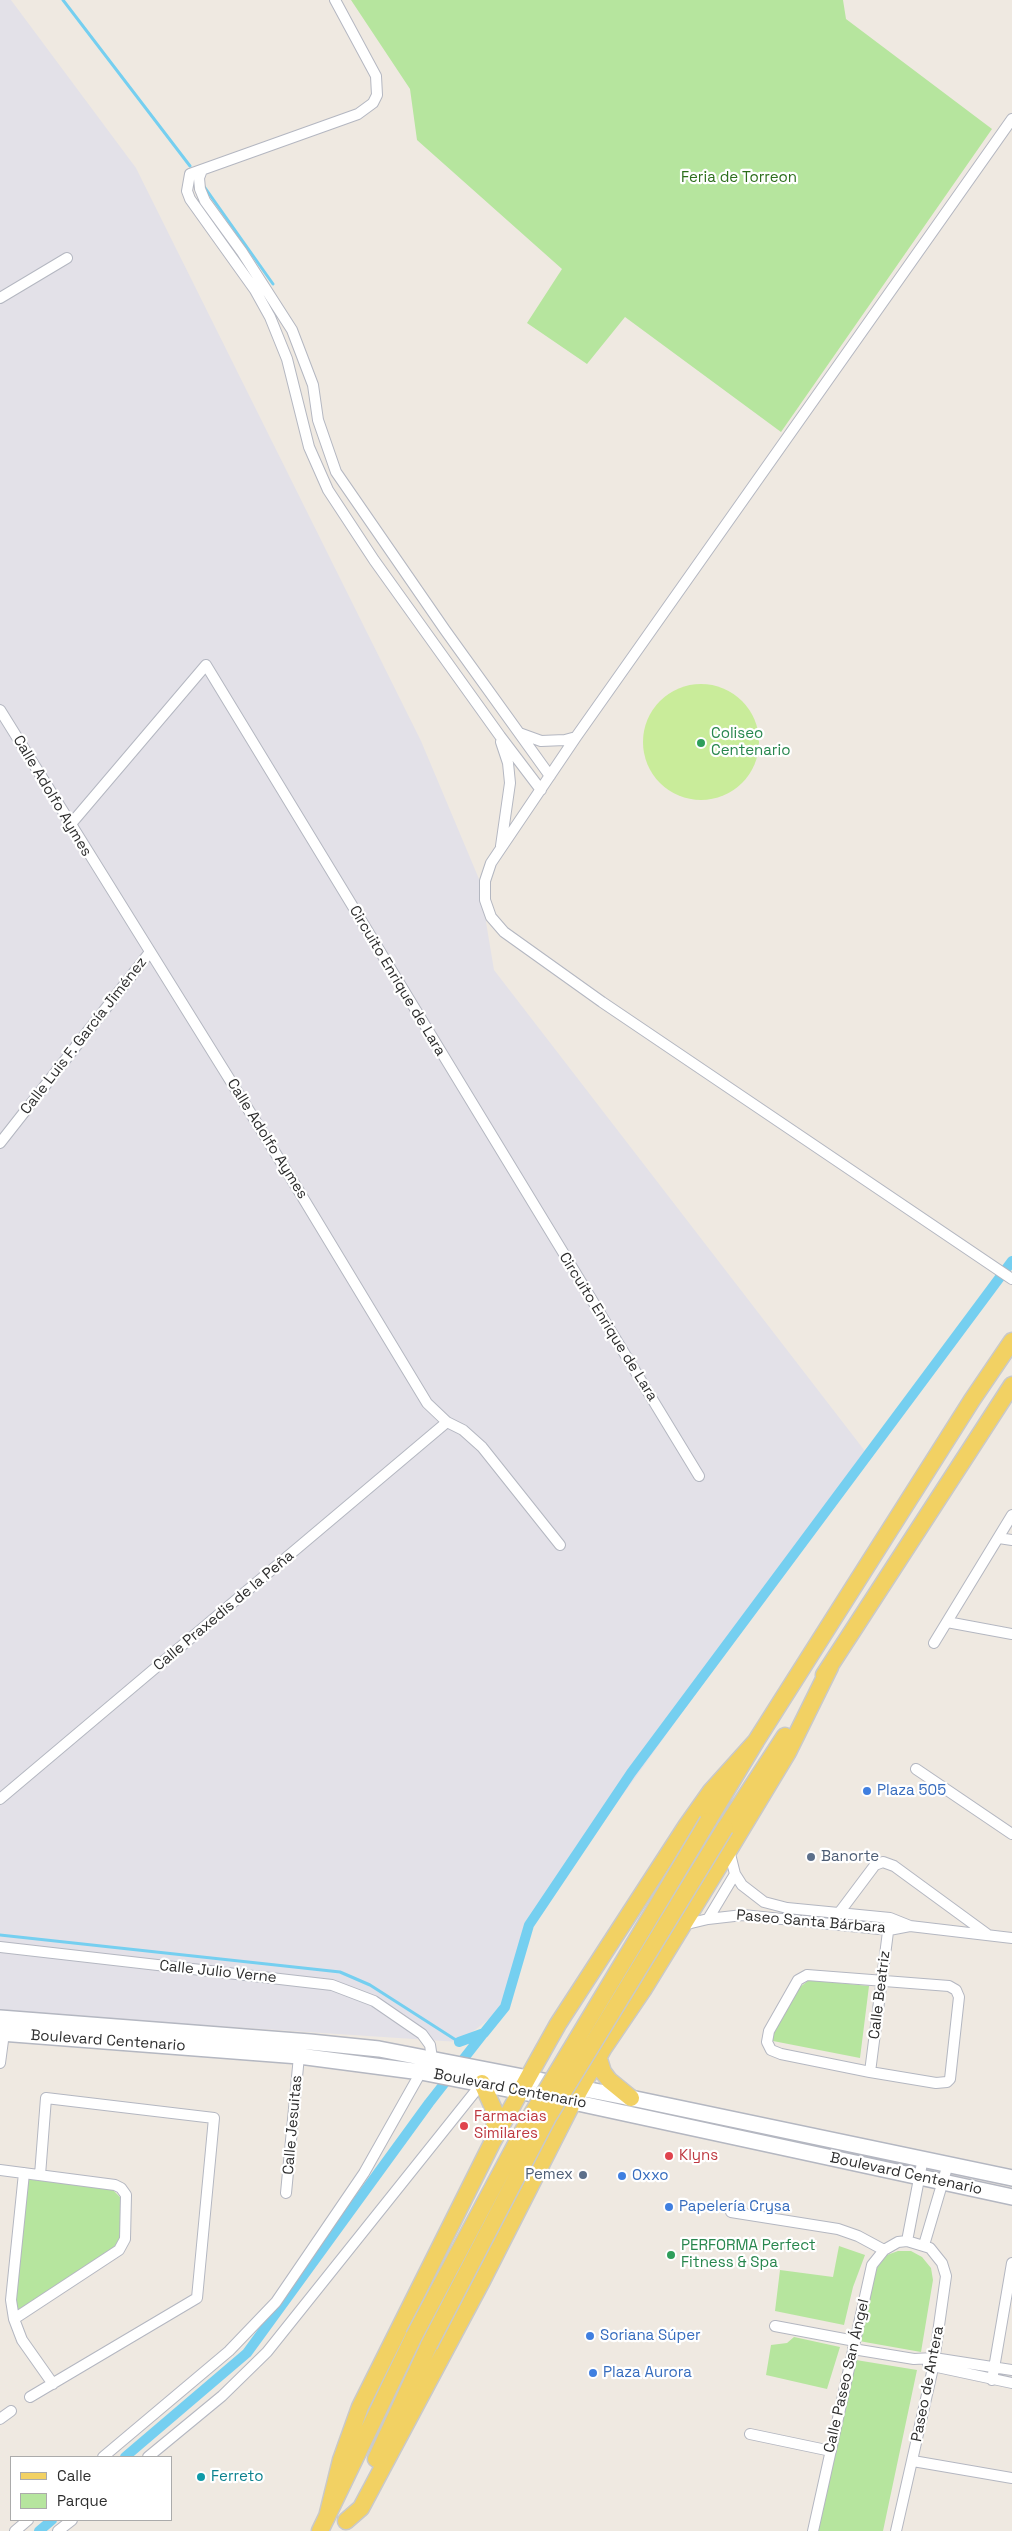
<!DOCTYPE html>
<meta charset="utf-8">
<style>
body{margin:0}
#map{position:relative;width:1012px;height:2531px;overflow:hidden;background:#efe9e1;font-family:"Space Grotesk",sans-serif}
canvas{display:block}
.legend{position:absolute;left:10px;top:2456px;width:162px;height:65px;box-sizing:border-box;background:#fff;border:1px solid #ababab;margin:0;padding:6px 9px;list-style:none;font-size:15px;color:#2e2e2e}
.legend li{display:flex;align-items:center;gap:10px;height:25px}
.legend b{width:25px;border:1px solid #ababab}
</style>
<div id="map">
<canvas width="1012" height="2531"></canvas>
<ul class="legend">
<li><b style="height:6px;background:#f2d163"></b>Calle</li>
<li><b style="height:14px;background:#b6e59e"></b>Parque</li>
</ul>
</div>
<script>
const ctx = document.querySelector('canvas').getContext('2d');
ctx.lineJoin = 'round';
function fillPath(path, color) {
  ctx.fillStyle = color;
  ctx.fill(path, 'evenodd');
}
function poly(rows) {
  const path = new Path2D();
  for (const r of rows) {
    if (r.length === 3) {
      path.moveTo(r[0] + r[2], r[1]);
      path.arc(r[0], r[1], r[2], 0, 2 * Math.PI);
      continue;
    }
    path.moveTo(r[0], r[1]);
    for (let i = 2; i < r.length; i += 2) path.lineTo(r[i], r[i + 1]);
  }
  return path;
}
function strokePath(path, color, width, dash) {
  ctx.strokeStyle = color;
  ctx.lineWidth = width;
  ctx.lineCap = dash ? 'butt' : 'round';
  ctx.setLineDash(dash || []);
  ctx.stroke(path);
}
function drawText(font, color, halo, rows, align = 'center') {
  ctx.font = font + ' "Space Grotesk",sans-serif';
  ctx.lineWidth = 4.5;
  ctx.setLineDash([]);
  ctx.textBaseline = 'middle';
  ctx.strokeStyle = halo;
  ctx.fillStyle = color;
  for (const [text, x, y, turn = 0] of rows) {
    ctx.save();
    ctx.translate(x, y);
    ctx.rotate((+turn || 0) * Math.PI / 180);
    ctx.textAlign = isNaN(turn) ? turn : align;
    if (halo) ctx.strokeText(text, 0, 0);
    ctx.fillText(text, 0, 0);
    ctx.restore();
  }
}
const industrial = poly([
 [0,0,11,0,136,168,421,741,487,898,486,922,494,970,868,1455,529,1925,505,2007,459,2042,201,2025,0,2026]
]);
const green = poly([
 [351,0,843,0,846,19,992,129,781,432,625,317,587,364,527,323,562,269,417,140,410,89],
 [809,1980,869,1986,860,2058,773,2041,773,2032,800,1987],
 [28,2179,113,2190,122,2199,120,2236,116,2247,16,2313,14,2299],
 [839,2246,865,2255,853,2287,844,2325,775,2311,780,2270,833,2277],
 [898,2251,911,2251,922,2257,931,2268,933,2280,921,2352,859,2341,876,2269,887,2255],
 [794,2337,840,2347,827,2389,766,2375,771,2345,787,2343],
 [856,2360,917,2370,883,2531,818,2531]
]);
const pitch = poly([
 [701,742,58]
]);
const stream = poly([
 [63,0,190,166],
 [203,185,273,284],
 [0,1935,340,1972,370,1985,459,2042]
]);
const canal = poly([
 [459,2042,484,2033,505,2007,529,1925,631,1773,1012,1261],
 [125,2457,247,2353,429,2103,483,2034],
 [39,2531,52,2520]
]);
const minor = poly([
 [335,0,376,76,377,95,373,103,358,114,190,174,187,191,190,199,255,290,270,317,287,359,309,447,328,490,374,560,500,736,541,790],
 [1012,119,576,737,491,863,485,881,485,900,491,917,504,932,602,1002,1012,1279],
 [202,170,199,178,200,189,205,201,242,252,292,330,313,385,318,420,336,472,445,630,550,776],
 [0,298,67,258],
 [0,710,294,1183,427,1403,447,1422,463,1430,482,1447,560,1545],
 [519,733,541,741,565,740,576,737],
 [70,825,206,665,699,1476],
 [501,846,510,783,508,763,501,742],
 [0,1143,150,952],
 [999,1538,1012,1540],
 [947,1622,1012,1634],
 [934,1643,1012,1515],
 [916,1769,1012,1834],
 [0,1799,447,1422],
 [729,1850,735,1874,742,1885,764,1902,787,1908,890,1918,910,1926],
 [839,1913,875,1865,883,1862,894,1866,987,1934],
 [708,1919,735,1874],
 [683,1925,708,1919,743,1915,889,1930,910,1926,1012,1938],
 [0,1947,332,1985,374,2001,422,2034,430,2045,432,2058],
 [807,1975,949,1986,956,1990,959,1997,950,2079,947,2082,936,2083,870,2072,781,2054,771,2050,767,2042,769,2031,798,1980,807,1975],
 [0,2063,4,2033],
 [870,2072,889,1924],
 [0,2170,115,2185,121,2188,126,2195,125,2239,119,2250,14,2319],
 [24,2173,11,2300,14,2319,22,2340,53,2384],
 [286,2193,299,2056,301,2053],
 [731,2212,838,2229,858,2236,884,2250],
 [907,2241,923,2158],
 [924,2245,948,2164],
 [775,2326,855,2341],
 [853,2349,914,2359,934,2358,1012,2370],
 [928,2365,1012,2383],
 [992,2380,1012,2263],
 [30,2397,197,2298,214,2118,46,2098,40,2175],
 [0,2419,11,2411],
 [750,2434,831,2451],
 [103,2457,229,2351,276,2302,364,2173,421,2072],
 [148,2457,222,2396,267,2352,482,2083],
 [913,2461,1012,2478],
 [15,2531,28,2520],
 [58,2531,72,2520],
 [813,2531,872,2265,884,2250,898,2242,907,2241,930,2248,942,2263,946,2276,933,2368,896,2531]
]);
const secondary = poly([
 [0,2018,310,2042,379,2049,631,2098,1012,2178],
 [0,2033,299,2056,421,2072,573,2102,1012,2197]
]);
const primary = poly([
 [824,1675,1012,1385],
 [708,1821,756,1741,972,1400,1012,1341],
 [725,1828,785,1736],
 [598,2056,603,2072,609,2080,631,2098],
 [482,2083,495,2112,494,2136],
 [376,2459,429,2345],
 [327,2517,341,2460,360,2407,492,2143,535,2065,558,2024,687,1825,711,1791,756,1741],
 [346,2521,361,2508,482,2281,573,2102,603,2049,643,1990,729,1850,788,1752,830,1667],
 [320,2531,414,2336]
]);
const primaryBridge = poly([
 [414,2336,532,2114,708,1821],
 [429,2345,548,2117,725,1828]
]);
const markers = [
 [701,743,5,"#2e9e5b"],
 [867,1791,5,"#3f7fe0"],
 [811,1857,5,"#5c6f8a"],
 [464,2126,5,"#e0444e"],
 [669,2156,5,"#e0444e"],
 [583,2175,5,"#5c6f8a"],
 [622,2176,5,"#3f7fe0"],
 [669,2207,5,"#3f7fe0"],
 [671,2255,5,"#2e9e5b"],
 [590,2336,5,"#3f7fe0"],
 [593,2373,5,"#3f7fe0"],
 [201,2477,5,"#0f9aa8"]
];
const parkNames = [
 ["Feria de Torreon",739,178]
];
const leisureNames = [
 ["Coliseo",711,734],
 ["Centenario",711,751],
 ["PERFORMA Perfect",681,2246],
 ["Fitness & Spa",681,2263]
];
const streetNames = [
 ["Calle Adolfo Aymes",52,796,59],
 ["Circuito Enrique de Lara",397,981,59],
 ["Calle Luis F. García Jiménez",84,1036,-52],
 ["Calle Adolfo Aymes",267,1139,58],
 ["Circuito Enrique de Lara",608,1327,58],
 ["Calle Praxedis de la Peña",224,1611,-40],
 ["Paseo Santa Bárbara",811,1922,5],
 ["Calle Julio Verne",218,1972,6],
 ["Calle Beatriz",880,1995,-83],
 ["Boulevard Centenario",108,2041,4],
 ["Boulevard Centenario",510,2089,11],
 ["Calle Jesuitas",293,2125,-85],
 ["Boulevard Centenario",906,2174,12],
 ["Calle Paseo San Ángel",847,2376,-77],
 ["Paseo de Antera",928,2384,-79]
];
const shopNames = [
 ["Plaza 505",877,1791],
 ["Oxxo",632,2176],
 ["Papelería Crysa",679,2207],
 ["Soriana Súper",600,2336],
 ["Plaza Aurora",603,2373]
];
const serviceNames = [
 ["Banorte",821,1857],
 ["Pemex",573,2175,"right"]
];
const healthNames = [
 ["Farmacias",474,2117],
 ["Similares",474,2134],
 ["Klyns",679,2156]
];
const cultureNames = [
 ["Ferreto",211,2477]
];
fillPath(industrial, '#e3e1e8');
fillPath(green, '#b6e59e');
fillPath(pitch, '#c9ec9a');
strokePath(stream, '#75cff0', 3);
strokePath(canal, '#75cff0', 10);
strokePath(minor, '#b4b7c1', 12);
strokePath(secondary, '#b4b7c1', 18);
strokePath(primary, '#c9c9c9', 19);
strokePath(minor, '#fff', 10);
strokePath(secondary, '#fff', 15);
strokePath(primary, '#f2d163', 16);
strokePath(primaryBridge, '#c9c9c9', 19, []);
strokePath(primaryBridge, '#f2d163', 16);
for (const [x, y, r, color] of markers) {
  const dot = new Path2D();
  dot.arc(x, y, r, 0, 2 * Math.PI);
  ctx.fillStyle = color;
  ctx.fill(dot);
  strokePath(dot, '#fff', 2);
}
drawText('15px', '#2c6e1b', '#fff', parkNames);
drawText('15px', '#27864d', '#fff', leisureNames, 'left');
drawText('15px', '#2e2e2e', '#fff', streetNames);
drawText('15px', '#366cbe', '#fff', shopNames, 'left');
drawText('15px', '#4e5e75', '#fff', serviceNames, 'left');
drawText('15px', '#be3a42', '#fff', healthNames, 'left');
drawText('15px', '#0d838f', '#fff', cultureNames, 'left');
</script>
